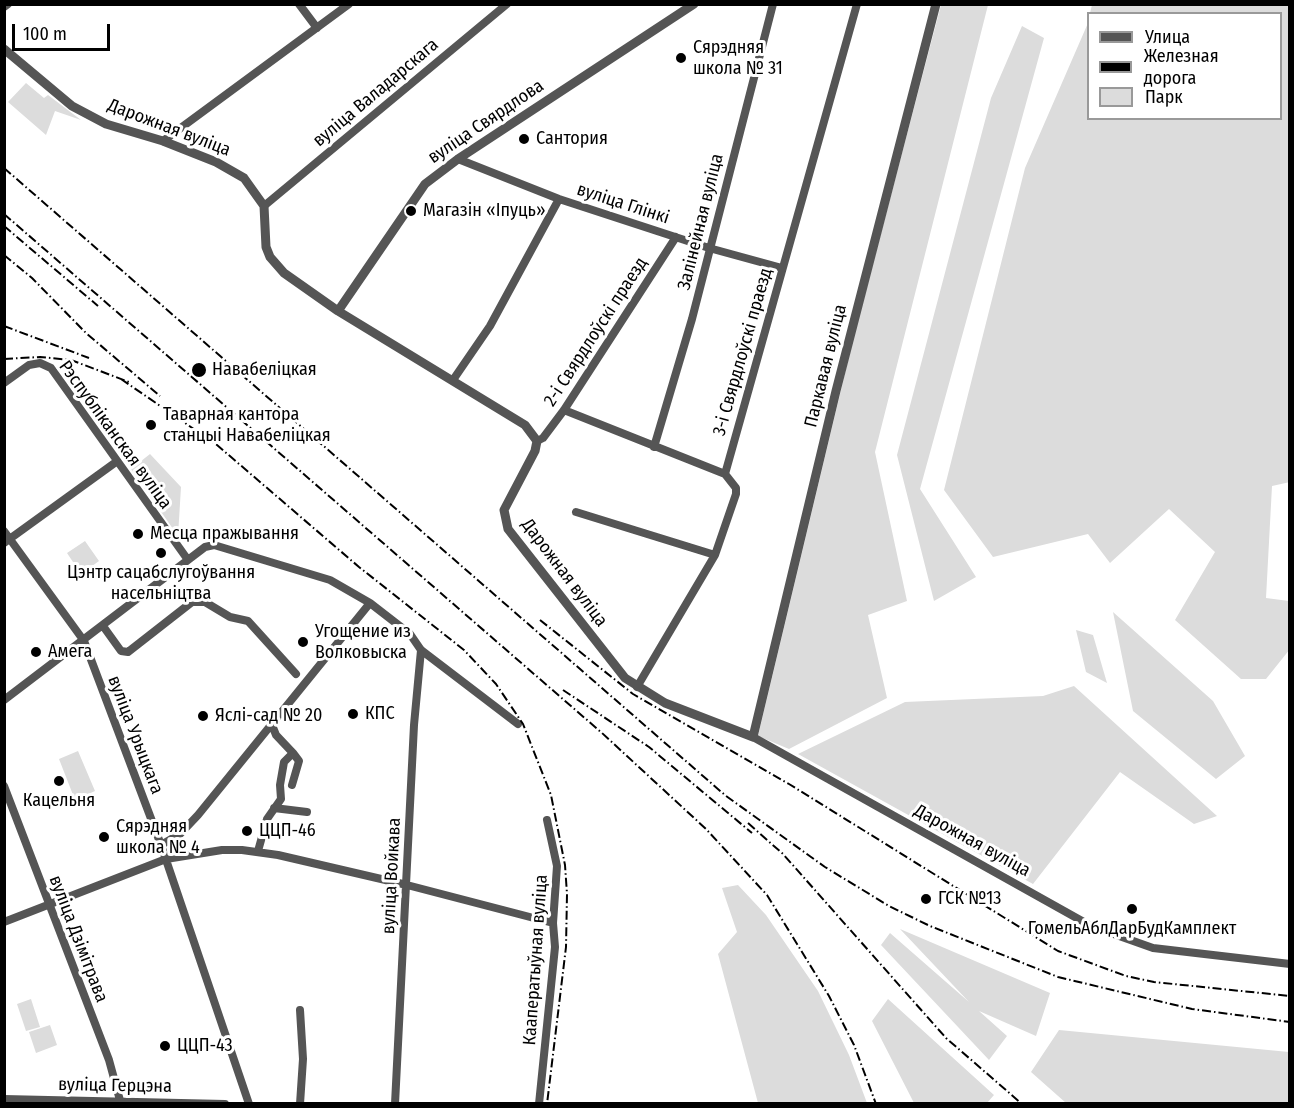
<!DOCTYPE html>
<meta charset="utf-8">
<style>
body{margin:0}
#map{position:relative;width:1294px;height:1108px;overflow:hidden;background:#fff;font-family:"Fira Sans Condensed",sans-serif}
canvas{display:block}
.frame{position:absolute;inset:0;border:6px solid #000;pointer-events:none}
.legend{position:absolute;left:1087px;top:12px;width:195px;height:108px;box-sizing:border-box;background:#fff;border:2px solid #999;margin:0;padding:8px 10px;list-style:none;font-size:18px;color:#000}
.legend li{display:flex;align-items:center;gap:12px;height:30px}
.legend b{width:30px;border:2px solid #999}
.scale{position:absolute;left:12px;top:24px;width:98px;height:27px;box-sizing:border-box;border:3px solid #000;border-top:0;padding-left:8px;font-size:18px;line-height:21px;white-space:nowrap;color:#000;-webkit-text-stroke:4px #fff;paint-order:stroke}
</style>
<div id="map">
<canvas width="1294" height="1108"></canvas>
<div class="frame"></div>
<ul class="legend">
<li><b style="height:8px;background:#555"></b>Улица</li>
<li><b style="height:8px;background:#000"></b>Железная дорога</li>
<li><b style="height:16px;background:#dcdcdc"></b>Парк</li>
</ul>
<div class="scale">100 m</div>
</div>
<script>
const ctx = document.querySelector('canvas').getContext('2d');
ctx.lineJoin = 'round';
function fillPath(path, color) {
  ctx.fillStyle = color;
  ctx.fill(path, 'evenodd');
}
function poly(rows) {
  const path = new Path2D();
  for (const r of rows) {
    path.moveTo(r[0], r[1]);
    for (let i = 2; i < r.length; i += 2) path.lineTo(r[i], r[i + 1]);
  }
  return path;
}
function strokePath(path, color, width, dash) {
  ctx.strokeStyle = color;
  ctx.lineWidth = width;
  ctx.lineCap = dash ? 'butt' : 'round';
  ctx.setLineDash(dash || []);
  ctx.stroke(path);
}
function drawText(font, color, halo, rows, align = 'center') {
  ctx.font = font + ' "Fira Sans Condensed",sans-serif';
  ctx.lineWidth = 6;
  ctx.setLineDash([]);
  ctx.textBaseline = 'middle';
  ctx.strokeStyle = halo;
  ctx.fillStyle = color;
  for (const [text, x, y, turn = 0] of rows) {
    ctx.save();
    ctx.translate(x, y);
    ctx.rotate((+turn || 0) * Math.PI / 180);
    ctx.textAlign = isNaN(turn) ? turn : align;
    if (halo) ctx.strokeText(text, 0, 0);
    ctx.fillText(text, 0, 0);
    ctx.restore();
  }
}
const green = poly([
 [941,5,988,5,875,452,907,601,868,615,887,698,789,749,758,736,853,340],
 [1092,5,1289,5,1290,482,1272,486,1266,598,1289,601,1290,649,1266,679,1241,679,1175,620,1215,552,1169,509,1110,563,1088,534,993,557,944,490,1025,168,1088,23,1088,118,1280,118,1280,14,1090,13],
 [1022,26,1044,38,920,489,976,577,934,601,897,455,991,98],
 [26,83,44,98,48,95,81,120,55,111,46,135,8,102],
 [150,454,181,487,178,536,131,469],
 [85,541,99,561,81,574,67,553],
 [1113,612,1213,701,1245,756,1216,779,1133,711],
 [1076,630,1093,635,1107,683,1086,672],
 [1074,686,1217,816,1194,824,1120,772,1033,884,798,754,905,702,1043,696],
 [78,751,95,791,75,800,59,759],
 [738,885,766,915,818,991,849,1055,867,1103,758,1103,718,954,737,932,722,888],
 [900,929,1050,993,1036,1036,979,1011,1007,1036,989,1060,881,945,890,933,969,1002],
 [31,999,40,1027,26,1031,17,1004],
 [888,999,994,1095,987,1103,914,1103,872,1021],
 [50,1025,57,1045,36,1053,29,1032],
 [1059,1030,1289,1052,1289,1103,1066,1103,1031,1072]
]);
const minor = poly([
 [299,4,317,28],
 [4,7,8,4],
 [163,141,349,4],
 [458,159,559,199,709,248,782,268],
 [264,206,507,4],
 [453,380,490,326,559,199],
 [4,383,29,365,40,363,51,368,188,560],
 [564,410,725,474],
 [537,441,543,438,564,410,676,237],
 [654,447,692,319,773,4],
 [576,512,715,555],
 [4,531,84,641,161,845,249,1104],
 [4,543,116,462],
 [103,626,121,651,128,652,192,602,205,602,230,617,248,621,296,674],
 [637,687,715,555,736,494,736,488,725,474,857,4],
 [4,700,205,547,214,545,330,580,370,603,410,634,421,650,518,724],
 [753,737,1091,926,1153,948,1290,964],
 [292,785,299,761,293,753],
 [4,786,109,1060,121,1104],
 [274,808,307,812],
 [161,845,180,834,198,815,370,603],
 [258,851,267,819,281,799,280,785,284,762,293,753,276,735,272,725],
 [4,922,166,859,222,850,242,850,278,855,407,885,553,923],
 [300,1010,303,1059,300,1104],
 [4,1099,225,1104],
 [395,1104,414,725,421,650],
 [539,1104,555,947,553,923,557,866,547,820]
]);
const tertiary = poly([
 [4,49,72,106,106,124,163,141,216,162,244,178,264,206,266,247,270,257,284,273,338,311,525,425,537,441,535,451,504,510,508,529,625,678,665,703,753,737,836,391,936,4],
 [338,311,425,184,458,159,694,4]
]);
const rail = poly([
 [4,168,726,796,825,867,889,906,930,926,1058,977,1192,1009,1290,1022],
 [4,214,602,733,706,829,767,895,829,996,854,1045,876,1104],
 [4,226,98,306],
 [4,255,32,278,86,333,160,396],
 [4,326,89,358],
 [4,359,40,357,71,360,129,382],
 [121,379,217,445,359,567,464,650,496,684,523,724,551,795,565,865,567,894,566,947,547,1104],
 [540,620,633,694,789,784,1058,951,1126,976,1154,982,1290,996],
 [563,690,649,747,752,833],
 [748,823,783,854,946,1038,1022,1104]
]);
const markers = [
 [681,58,6,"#000"],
 [524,139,6,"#000"],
 [411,211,6,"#000"],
 [199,370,8,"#000"],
 [151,425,6,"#000"],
 [138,534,6,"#000"],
 [161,553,6,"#000"],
 [303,642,6,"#000"],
 [36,652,6,"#000"],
 [353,714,6,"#000"],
 [203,716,6,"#000"],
 [59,781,6,"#000"],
 [247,831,6,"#000"],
 [104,837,6,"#000"],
 [926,899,6,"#000"],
 [1132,909,6,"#000"],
 [165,1046,6,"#000"]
];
const poiNames = [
 ["Сярэдняя",693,48],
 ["школа № 31",693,69],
 ["Сантория",536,139],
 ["Магазін «Іпуць»",423,211],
 ["Навабеліцкая",212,370],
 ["Таварная кантора",163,415],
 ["станцыі Навабеліцкая",163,436],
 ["Месца пражывання",150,534],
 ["Цэнтр сацабслугоўвання",161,573,"center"],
 ["насельніцтва",161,594,"center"],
 ["Угощение из",315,632],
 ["Волковыска",315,653],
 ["Амега",48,652],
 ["КПС",365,714],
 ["Яслі-сад № 20",215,716],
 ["Кацельня",59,801,"center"],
 ["Сярэдняя",116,827],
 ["школа № 4",116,848],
 ["ЦЦП-46",259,831],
 ["ГСК №13",938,899],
 ["ГомельАблДарБудКамплект",1132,929,"center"],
 ["ЦЦП-43",177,1046]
];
const streetNames = [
 ["вуліца Валадарскага",376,93,-40],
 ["вуліца Свярдлова",486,122,-34],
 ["Дарожная вуліца",169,128,21],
 ["вуліца Глінкі",623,204,18],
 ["Залінейная вуліца",701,222,-76],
 ["2-і Свярдлоўскі праезд",596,332,-57],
 ["3-і Свярдлоўскі праезд",743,352,-74],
 ["Паркавая вуліца",826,366,-76],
 ["Рэспубліканская вуліца",115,435,54],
 ["Дарожная вуліца",564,573,53],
 ["вуліца Урыцкага",135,735,69],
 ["Дарожная вуліца",972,841,29],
 ["вуліца Войкава",392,876,-87],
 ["вуліца Дзімітрава",78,939,69],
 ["Кааператыўная вуліца",536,960,-86],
 ["вуліца Герцэна",115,1086,1]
];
fillPath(green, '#dcdcdc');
strokePath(minor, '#555', 8);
strokePath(tertiary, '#555', 9);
strokePath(rail, '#000', 2, [9, 3, 1.5, 3]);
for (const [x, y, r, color] of markers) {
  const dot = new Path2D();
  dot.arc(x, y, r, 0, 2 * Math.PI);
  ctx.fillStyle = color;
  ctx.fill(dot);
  strokePath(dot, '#fff', 2);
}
drawText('18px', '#000', '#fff', poiNames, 'left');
drawText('18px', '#000', '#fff', streetNames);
</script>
